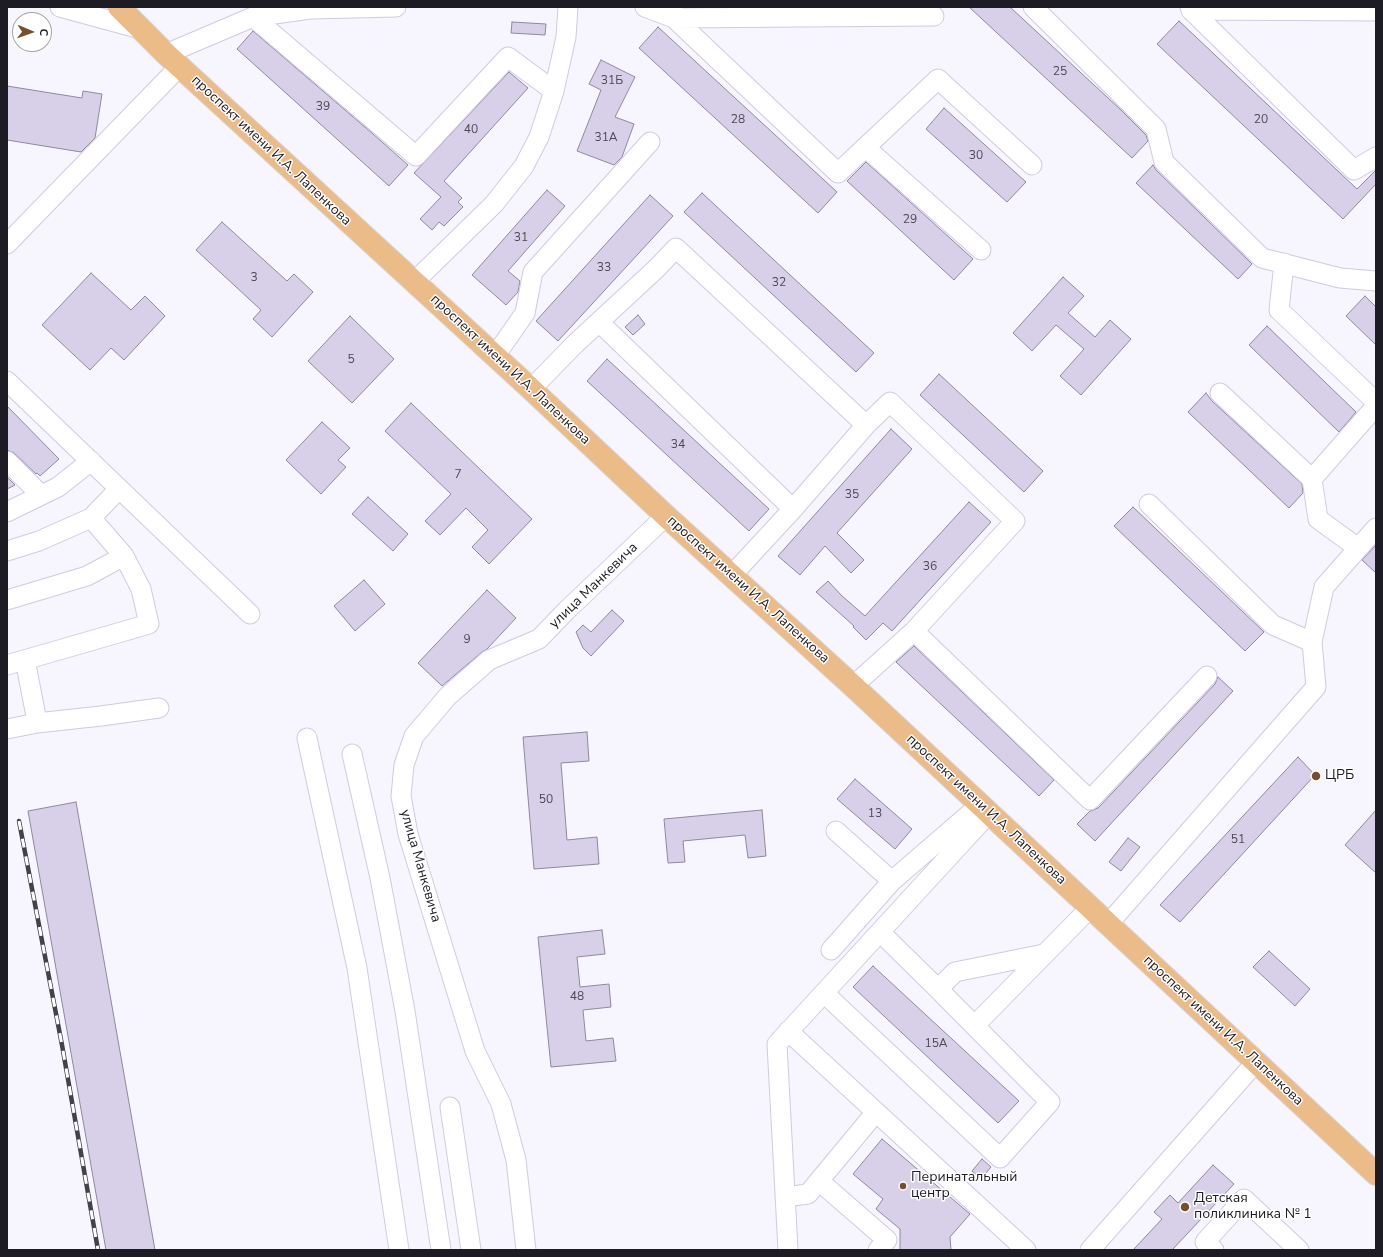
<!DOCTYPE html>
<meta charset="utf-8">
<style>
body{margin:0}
#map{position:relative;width:1383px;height:1257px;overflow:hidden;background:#f7f5fe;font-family:"Nunito Sans",sans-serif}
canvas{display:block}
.frame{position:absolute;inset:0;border:8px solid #1d1b23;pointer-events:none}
.north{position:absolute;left:12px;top:12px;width:40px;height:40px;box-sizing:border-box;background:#fff;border:1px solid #a5a4a7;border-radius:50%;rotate:92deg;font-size:11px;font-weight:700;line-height:16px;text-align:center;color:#1d1b23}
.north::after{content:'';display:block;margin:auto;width:14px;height:18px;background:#75502b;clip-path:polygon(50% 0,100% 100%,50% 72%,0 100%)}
</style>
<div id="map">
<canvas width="1383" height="1257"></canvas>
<div class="frame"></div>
<div class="north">С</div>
</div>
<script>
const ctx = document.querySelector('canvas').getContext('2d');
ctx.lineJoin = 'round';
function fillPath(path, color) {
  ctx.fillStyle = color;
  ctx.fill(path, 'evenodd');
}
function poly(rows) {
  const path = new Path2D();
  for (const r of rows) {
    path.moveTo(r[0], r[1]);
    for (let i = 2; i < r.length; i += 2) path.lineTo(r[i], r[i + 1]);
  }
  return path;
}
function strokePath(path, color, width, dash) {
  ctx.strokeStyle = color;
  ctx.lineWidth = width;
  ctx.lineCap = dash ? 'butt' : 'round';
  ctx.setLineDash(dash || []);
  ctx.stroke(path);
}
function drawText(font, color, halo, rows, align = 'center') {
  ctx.font = font + ' "Nunito Sans",sans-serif';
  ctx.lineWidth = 3;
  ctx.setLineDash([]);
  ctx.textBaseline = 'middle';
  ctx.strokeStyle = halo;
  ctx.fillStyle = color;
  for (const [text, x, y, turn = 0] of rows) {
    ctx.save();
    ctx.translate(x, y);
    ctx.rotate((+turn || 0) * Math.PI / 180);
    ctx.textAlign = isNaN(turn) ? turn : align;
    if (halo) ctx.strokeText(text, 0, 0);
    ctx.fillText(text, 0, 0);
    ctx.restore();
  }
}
const building = poly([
 [969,7,1010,7,1121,110,1146,135,1148,141,1132,158,969,7],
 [1179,21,1357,189,1376,170,1376,184,1343,219,1157,44,1179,21],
 [512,22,546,24,545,35,511,33,512,22],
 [658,27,837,192,818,213,639,48,658,27],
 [253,31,373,134,408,165,389,186,237,49,253,31],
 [601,60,635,77,615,117,634,124,622,157,614,165,577,151,601,90,589,84,601,60],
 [509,72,528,88,444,181,462,198,458,202,463,207,444,226,439,222,432,230,420,219,441,197,414,173,509,72],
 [7,86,82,98,83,91,102,94,95,138,81,152,7,140,7,86],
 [944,108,1026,182,1007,202,926,129,944,108],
 [866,162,973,259,954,280,847,181,866,162],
 [1153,165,1156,170,1252,264,1238,279,1136,183,1153,165],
 [547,190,565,206,508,271,520,281,518,292,506,305,472,275,547,190],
 [702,193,874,353,856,372,684,212,702,193],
 [650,195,673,216,558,341,536,321,650,195],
 [222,222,287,281,294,274,313,292,272,337,253,319,261,310,196,250,222,222],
 [91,273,131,310,145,296,165,316,124,360,111,348,90,370,42,325,91,273],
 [1063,277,1084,296,1068,313,1095,337,1110,320,1131,339,1081,395,1060,376,1084,349,1056,325,1032,351,1013,333,1063,277],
 [1365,296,1376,307,1376,345,1346,316,1365,296],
 [638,315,645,324,633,335,625,327,638,315],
 [350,316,394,359,352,403,308,361,350,316],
 [1267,326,1356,412,1339,432,1249,345,1267,326],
 [607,359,769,509,749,531,587,381,607,359],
 [939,374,1043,471,1024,492,920,395,939,374],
 [1206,393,1212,401,1302,484,1303,493,1289,508,1188,412,1206,393],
 [411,403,532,519,489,564,472,547,488,530,466,508,440,535,425,521,451,494,385,431,411,403],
 [7,406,59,459,40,476,37,473,36,474,14,453,7,450,7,406],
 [322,422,350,448,338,460,346,467,321,494,286,460,322,422],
 [891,429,912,449,837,533,864,560,851,573,825,546,800,575,778,556,891,429],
 [7,477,15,485,7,489,7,477],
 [368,497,408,534,393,551,352,514,368,497],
 [969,502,991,522,892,631,883,623,866,640,853,627,854,626,816,592,828,581,841,595,865,616,969,502],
 [1133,507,1264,632,1245,651,1114,526,1133,507],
 [1376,545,1376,573,1362,560,1376,545],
 [364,580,385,604,355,631,334,606,364,580],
 [487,590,516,618,487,649,482,652,442,686,418,663,487,590],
 [612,610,624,621,591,656,583,648,576,632,583,625,591,632,612,610],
 [914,646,1054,780,1039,796,896,662,914,646],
 [1218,677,1233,691,1095,841,1077,824,1090,811,1093,810,1098,808,1215,684,1218,677],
 [587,732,589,761,561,763,567,840,597,837,599,864,534,869,523,737,587,732],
 [1298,757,1315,775,1180,922,1160,905,1298,757],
 [855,779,912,829,895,849,837,799,855,779],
 [76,802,155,1250,106,1250,28,811,76,802],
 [762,810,766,856,748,858,745,835,683,841,685,862,668,863,664,819,762,810],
 [1376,810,1376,873,1345,845,1376,810],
 [1128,838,1140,847,1121,871,1109,862,1128,838],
 [602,930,605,954,577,957,580,987,609,984,611,1007,583,1010,586,1041,613,1038,616,1061,551,1067,538,937,602,930],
 [1269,951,1310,989,1295,1006,1253,967,1269,951],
 [873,966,1019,1101,998,1123,853,987,873,966],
 [882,1139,970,1214,950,1237,951,1250,900,1250,900,1229,876,1209,883,1199,853,1174,882,1139],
 [982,1159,991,1167,981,1179,972,1171,982,1159],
 [1213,1165,1234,1184,1172,1250,1133,1250,1162,1219,1154,1212,1170,1195,1178,1203,1213,1165]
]);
const minor = poly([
 [60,7,141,29],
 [645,7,674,18,838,173,938,79,1032,165],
 [1033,7,1156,129,1164,162,1262,258,1340,278,1376,281],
 [1190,7,1191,10,1376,11],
 [1191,10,1354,170,1376,157],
 [674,12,674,18,934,16],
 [253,17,416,156,508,57,554,91],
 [166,54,253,17,310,9,396,7],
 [865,147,981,250],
 [7,244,179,67],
 [1284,263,1279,310,1376,402],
 [414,282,494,204,524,166,539,137,554,91,566,37,568,7],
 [599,322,793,509],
 [495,356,525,313,533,272,650,142],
 [7,381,250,614],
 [531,389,575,344,657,268,676,248,866,425],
 [1220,393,1312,479,1318,519,1358,548],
 [7,461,41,495],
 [1312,479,1376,406],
 [1149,504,1273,625,1312,642],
 [7,512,58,487,91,461],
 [7,551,39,541,91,518,119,489],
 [732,575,793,509,866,425,890,402,1015,521,914,631,853,686],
 [7,600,87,576,124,556],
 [914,631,1090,800,1207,676],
 [7,665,149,624,141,589,124,556,91,518],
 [37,723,101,716,159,708],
 [7,729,37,723,35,711,25,660],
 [307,738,357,968,399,1250],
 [352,754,380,878,405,1011,441,1250],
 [836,831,892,881],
 [1109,923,1316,687,1312,642,1324,587,1376,528],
 [880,932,938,989],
 [831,950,892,881,980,805],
 [824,993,1000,1158,1050,1102,938,989,955,972,1044,954],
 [975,1025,1091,907],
 [788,1031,1026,1250],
 [450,1107,471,1250],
 [819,1181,887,1240,878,1250],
 [785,1197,808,1194,876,1112],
 [526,1250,516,1160,501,1104,475,1051,408,834,401,796,404,765,414,736,448,696,489,660,539,639,567,610,666,516],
 [788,1250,777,1044,989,813],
 [1090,1250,1256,1062],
 [1214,1250,1205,1242,1244,1199,1299,1250]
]);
const major = poly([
 [119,7,166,54,531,389,666,516,853,686,1376,1174]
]);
const rail = poly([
 [19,821,62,1045,98,1250]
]);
const markers = [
 [1316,776,5,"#75502b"],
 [903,1186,4,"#75502b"],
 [1185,1207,5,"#75502b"]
];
const numberNames = [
 ["25",1060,72],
 ["31Б",612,81],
 ["39",323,107],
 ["28",738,120],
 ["20",1261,120],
 ["40",471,130],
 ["31А",606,138],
 ["30",976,156],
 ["29",910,220],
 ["31",521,238],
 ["33",604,268],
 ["3",254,278],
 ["32",779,283],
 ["5",351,360],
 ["34",678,445],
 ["7",458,475],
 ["35",852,495],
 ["36",930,567],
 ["9",467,640],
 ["50",546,800],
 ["13",875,814],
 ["51",1238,840],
 ["48",577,997],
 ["15А",936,1044]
];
const streetNames = [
 ["проспект имени И.А. Лапенкова",271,151,43],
 ["проспект имени И.А. Лапенкова",510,370,43],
 ["улица Манкевича",594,586,-44],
 ["проспект имени И.А. Лапенкова",748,590,42],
 ["проспект имени И.А. Лапенкова",986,810,43],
 ["улица Манкевича",420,866,74],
 ["проспект имени И.А. Лапенкова",1223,1031,43]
];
const poiNames = [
 ["ЦРБ",1325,776],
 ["Перинатальный",911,1178],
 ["центр",911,1194],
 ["Детская",1194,1199],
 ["поликлиника № 1",1194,1215]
];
fillPath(building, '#d7d0e8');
strokePath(building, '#8f889e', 1);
strokePath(minor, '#d1cae1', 21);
strokePath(major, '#d6d6d7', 24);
strokePath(minor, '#fff', 19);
strokePath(major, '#ebbc87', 22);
strokePath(rail, '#434149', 4.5);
strokePath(rail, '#fff', 3, [9]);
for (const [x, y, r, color] of markers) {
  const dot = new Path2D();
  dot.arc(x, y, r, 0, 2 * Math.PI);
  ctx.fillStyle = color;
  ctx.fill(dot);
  strokePath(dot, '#fff', 1.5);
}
drawText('12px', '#4c4854', null, numberNames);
drawText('14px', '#1d1b23', '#fff', streetNames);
drawText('14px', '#1d1b23', '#fff', poiNames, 'left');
</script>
